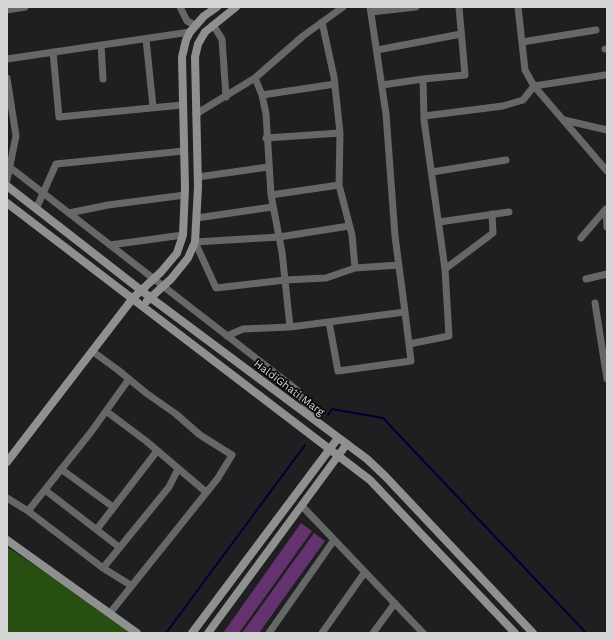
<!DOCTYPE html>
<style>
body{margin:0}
#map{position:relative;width:614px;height:640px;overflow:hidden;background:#1f1e20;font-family:"Work Sans",sans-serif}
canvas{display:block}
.frame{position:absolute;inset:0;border:8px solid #d6d5d6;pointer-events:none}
</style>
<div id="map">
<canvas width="614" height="640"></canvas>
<div class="frame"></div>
</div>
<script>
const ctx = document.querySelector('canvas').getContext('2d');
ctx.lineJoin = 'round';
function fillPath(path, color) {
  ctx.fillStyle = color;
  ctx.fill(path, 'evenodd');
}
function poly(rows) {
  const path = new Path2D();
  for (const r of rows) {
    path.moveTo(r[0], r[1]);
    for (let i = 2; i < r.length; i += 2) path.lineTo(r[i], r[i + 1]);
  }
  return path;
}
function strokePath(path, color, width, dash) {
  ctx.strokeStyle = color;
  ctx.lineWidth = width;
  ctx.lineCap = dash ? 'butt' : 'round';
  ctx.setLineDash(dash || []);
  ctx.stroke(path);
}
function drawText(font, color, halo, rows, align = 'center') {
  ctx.font = font + ' "Work Sans",sans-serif';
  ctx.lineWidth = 3.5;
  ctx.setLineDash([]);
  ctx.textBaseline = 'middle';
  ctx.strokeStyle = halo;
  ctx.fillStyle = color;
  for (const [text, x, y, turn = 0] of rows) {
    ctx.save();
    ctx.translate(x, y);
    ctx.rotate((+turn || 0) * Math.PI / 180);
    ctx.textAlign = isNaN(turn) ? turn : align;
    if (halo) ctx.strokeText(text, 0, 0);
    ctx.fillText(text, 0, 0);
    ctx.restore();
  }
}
const green = poly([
 [7,547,137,633,7,633]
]);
const stream = poly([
 [328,415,332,409,383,418,586,633],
 [166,633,305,445]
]);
const building = poly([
 [301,523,312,531,267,594,239,633,223,633],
 [314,533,325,541,299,577,259,633,242,633]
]);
const street = poly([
 [180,7,187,21,195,25],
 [518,7,525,70,534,86,607,171],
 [7,10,25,7],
 [371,12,416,7],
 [322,22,334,77,340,133,339,185,352,235,355,268],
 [213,25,222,39,226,97],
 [146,39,153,107],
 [522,42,596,30],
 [101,45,103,79],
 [605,49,607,49],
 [377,50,461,34],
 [53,52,59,117,182,105],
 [7,59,190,32],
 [7,78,16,136,7,180],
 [382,85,423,79],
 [262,95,335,84],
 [196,114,255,78],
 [424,116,503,106,523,100,534,86,605,75],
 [564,120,607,130],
 [266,138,340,133],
 [7,165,297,390,314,419],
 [432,172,506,160],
 [198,177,268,167],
 [271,195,339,185],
 [36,209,56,164,184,151],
 [606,209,607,227],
 [69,213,108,205,185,195],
 [197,218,272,207],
 [439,222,509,212],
 [349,226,279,237,195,242,216,288,285,280,326,278,355,268,399,265],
 [581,238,605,210],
 [110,245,183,235],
 [445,269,493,233,492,214],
 [586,279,607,274],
 [595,303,607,379],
 [329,322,338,371,411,361,405,312],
 [290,327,282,252,271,195,266,114,262,95,255,78,303,36,343,7],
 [227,336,243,329,290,327,405,312,395,236,386,114,370,7],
 [409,344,449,336,445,269,424,120,423,79,465,75,459,7],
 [92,351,118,370,146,393,176,414,200,435,232,455,218,478,110,613],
 [106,411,146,441,206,492],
 [61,469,113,507],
 [45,490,119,547],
 [7,498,28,511,103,568,132,586],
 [302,506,423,633],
 [28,511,91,432,129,379],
 [97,529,157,451],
 [103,568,169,487,178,469],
 [269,633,334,540],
 [322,633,365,572],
 [373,633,395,603]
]);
const secondary = poly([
 [7,186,151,298,367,459,385,476,533,633],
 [7,203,370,480,515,633],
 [147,301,171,279,188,258,195,242,198,187,195,57,198,44,205,32,236,7],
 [7,462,133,298,161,272,177,253,183,235,185,188,182,57,186,40,190,32,204,16,217,7],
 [7,540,137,633],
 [192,633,338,438],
 [208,633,346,445]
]);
const streetNames = [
 ["HaldiGhati Marg",289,388,37]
];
fillPath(green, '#274f12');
strokePath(stream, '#000034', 2);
fillPath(building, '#63326f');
strokePath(street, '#666767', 7);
strokePath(secondary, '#8f9191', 8);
drawText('11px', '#d6d5d6', '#090809', streetNames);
</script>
